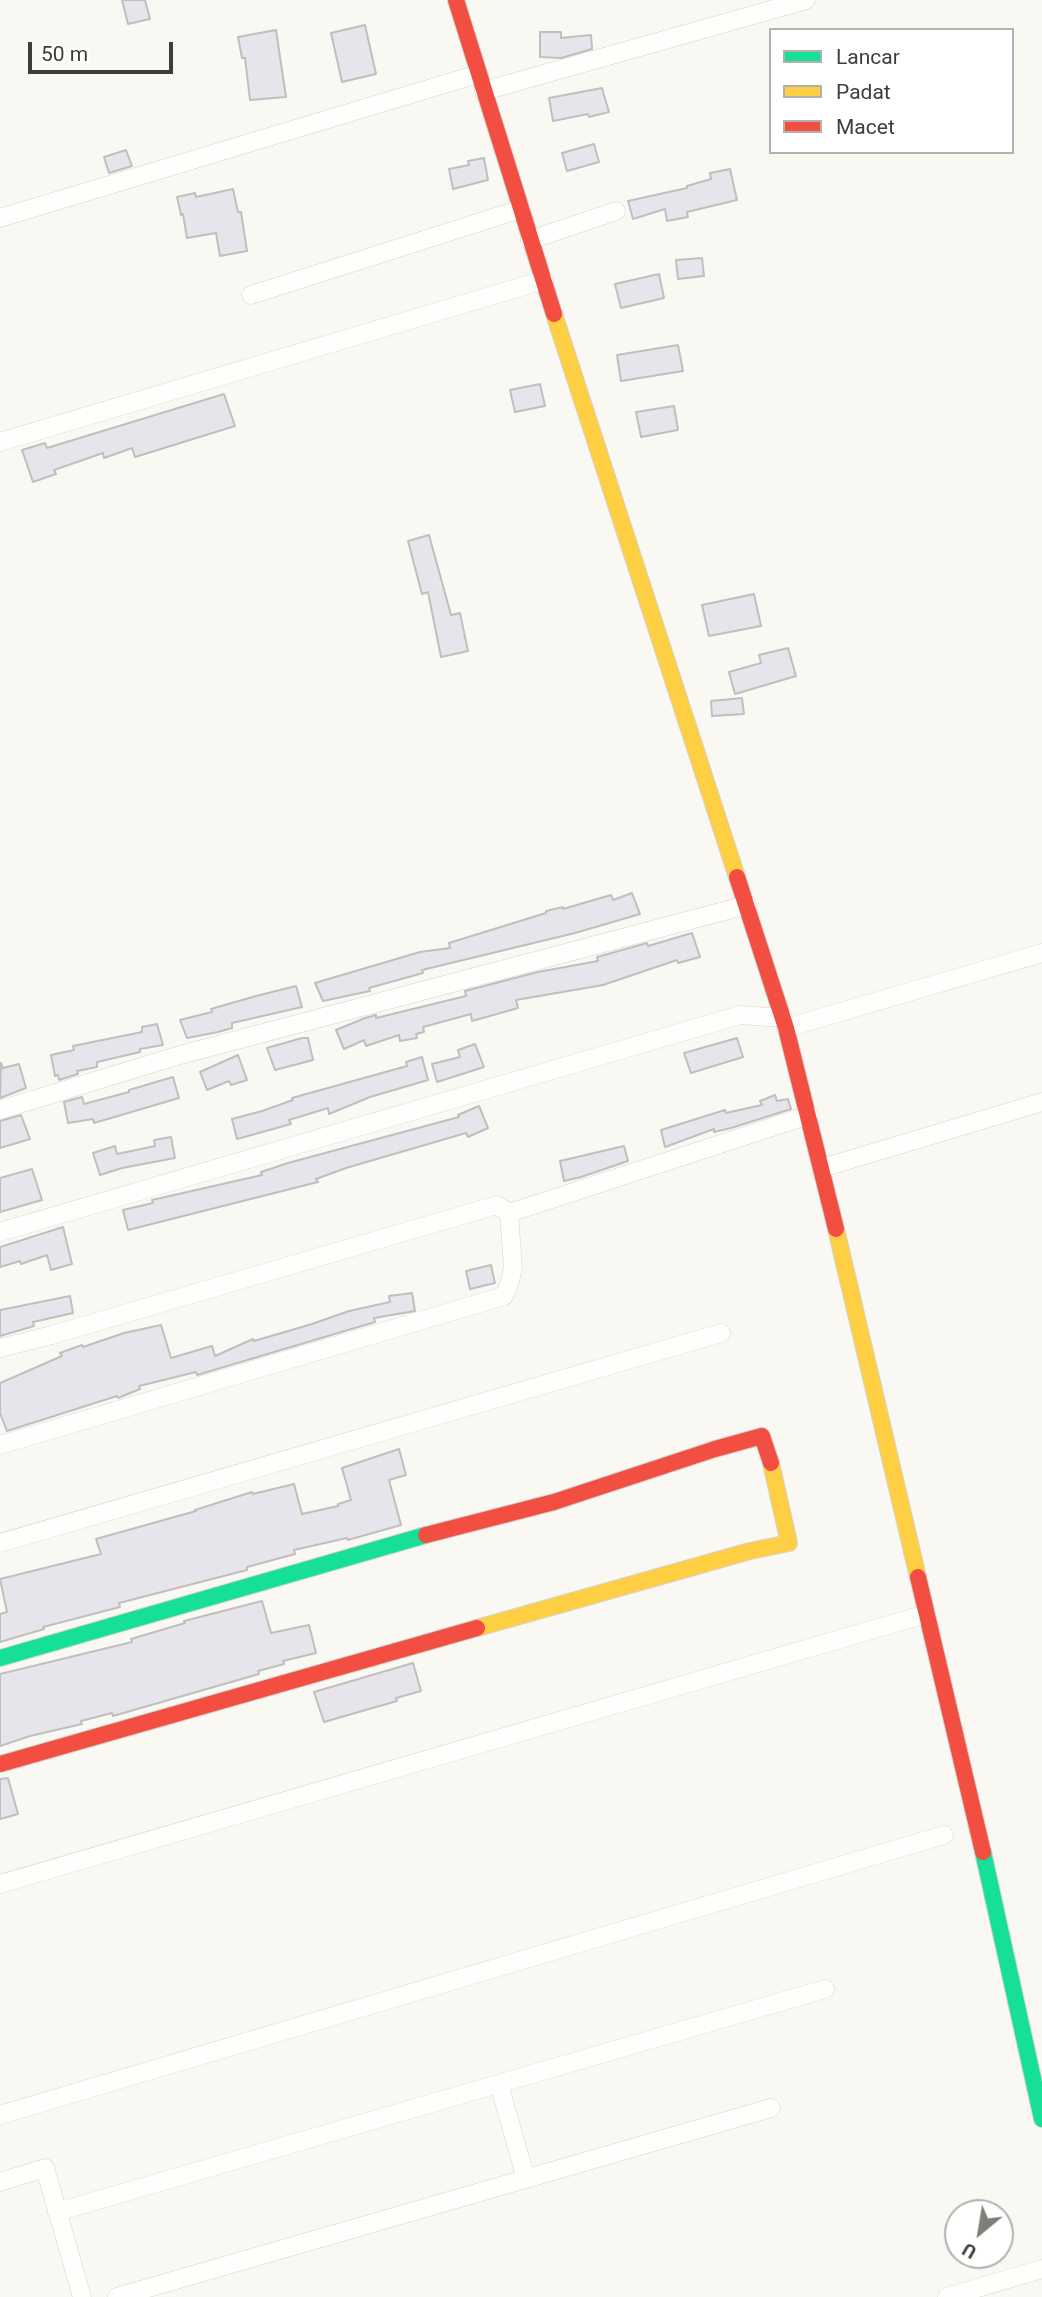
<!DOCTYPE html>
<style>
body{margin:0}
#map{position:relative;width:1042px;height:2297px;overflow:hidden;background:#faf8f2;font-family:Roboto,sans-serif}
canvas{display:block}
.legend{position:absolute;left:769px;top:28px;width:245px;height:126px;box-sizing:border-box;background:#fff;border:2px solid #b2b1af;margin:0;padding:9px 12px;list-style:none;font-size:21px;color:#3e3d38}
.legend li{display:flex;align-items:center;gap:14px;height:35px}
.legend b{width:35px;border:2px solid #b2b1af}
.north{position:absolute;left:944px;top:2199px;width:70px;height:70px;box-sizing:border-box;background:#fff;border:2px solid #b2b1af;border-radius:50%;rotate:210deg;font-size:19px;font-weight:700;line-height:28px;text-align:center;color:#3e3d38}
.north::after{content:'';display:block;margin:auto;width:24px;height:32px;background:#807e79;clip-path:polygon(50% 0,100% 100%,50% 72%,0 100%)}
.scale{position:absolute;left:28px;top:42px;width:145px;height:32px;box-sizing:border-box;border:4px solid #3e3d38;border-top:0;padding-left:9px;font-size:21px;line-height:24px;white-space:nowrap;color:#3e3d38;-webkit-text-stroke:5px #fff;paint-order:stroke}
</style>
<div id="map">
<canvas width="1042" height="2297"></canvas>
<ul class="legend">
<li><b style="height:9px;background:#16e098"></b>Lancar</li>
<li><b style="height:9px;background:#ffcf43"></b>Padat</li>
<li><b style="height:9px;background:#f24e42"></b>Macet</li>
</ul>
<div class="north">U</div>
<div class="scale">50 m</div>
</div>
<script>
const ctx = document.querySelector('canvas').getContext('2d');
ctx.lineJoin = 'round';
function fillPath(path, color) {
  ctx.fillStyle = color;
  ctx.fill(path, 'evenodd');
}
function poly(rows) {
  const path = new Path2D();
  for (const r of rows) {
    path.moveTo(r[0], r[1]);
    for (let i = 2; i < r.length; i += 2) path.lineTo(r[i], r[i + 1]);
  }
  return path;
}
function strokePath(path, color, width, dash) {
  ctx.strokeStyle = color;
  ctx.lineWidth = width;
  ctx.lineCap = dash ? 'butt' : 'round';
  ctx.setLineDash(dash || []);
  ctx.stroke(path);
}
const building = poly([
 [122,0,145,0,150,19,128,24,122,0],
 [365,25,376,74,342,82,331,33,365,25],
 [276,30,286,97,250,100,245,58,242,58,238,37,276,30],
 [540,32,561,32,561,38,591,35,592,49,561,58,540,57,540,32],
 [602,88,609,112,589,117,588,114,553,121,549,98,602,88],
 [594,144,599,162,567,171,562,153,594,144],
 [126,150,132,166,109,173,104,157,126,150],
 [484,158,488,180,453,189,449,169,469,165,468,161,484,158],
 [730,169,737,200,687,212,688,217,667,221,665,209,633,219,628,201,687,188,687,186,711,179,710,173,730,169],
 [233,189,238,212,241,212,247,251,220,256,216,233,187,238,183,214,181,215,177,197,195,193,196,197,233,189],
 [702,258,704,276,678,279,676,260,702,258],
 [659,274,664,298,621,308,615,284,659,274],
 [678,345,683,371,621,381,617,355,678,345],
 [540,384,545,406,515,412,510,390,540,384],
 [224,394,235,426,135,457,132,448,104,458,103,453,54,470,56,474,33,482,22,450,45,443,47,448,224,394],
 [674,406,678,430,641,437,636,412,674,406],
 [429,535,451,615,460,613,468,651,441,657,428,592,422,594,408,541,429,535],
 [754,594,761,626,709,636,702,605,754,594],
 [788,648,796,676,735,694,729,672,761,663,759,655,788,648],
 [742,698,744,714,712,716,711,701,742,698],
 [632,893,640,914,575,933,422,970,423,973,369,988,370,991,323,1001,315,983,420,952,450,948,449,943,546,913,546,911,563,907,563,909,611,895,613,900,632,893],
 [692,933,700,957,678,963,677,960,603,985,516,1000,518,1008,472,1021,471,1014,423,1027,424,1032,416,1034,417,1038,400,1041,399,1035,366,1046,364,1040,344,1049,336,1030,365,1018,376,1015,376,1018,466,996,465,991,538,972,598,961,597,957,615,952,647,943,648,946,692,933],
 [296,986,302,1007,232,1023,232,1028,218,1032,187,1038,180,1020,212,1012,211,1009,256,996,296,986],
 [157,1024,163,1045,140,1049,140,1052,97,1062,97,1067,77,1071,78,1074,59,1080,58,1075,55,1076,51,1055,74,1050,73,1046,142,1032,142,1027,157,1024],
 [302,1038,308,1038,313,1060,275,1070,267,1048,302,1038],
 [737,1038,743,1057,691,1073,684,1053,737,1038],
 [475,1044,484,1067,437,1082,432,1064,460,1057,458,1050,475,1044],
 [238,1055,247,1080,231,1085,229,1081,207,1090,200,1072,238,1055],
 [422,1057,428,1080,370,1097,329,1114,328,1108,289,1120,291,1124,237,1139,232,1119,262,1111,293,1100,292,1098,407,1066,406,1062,422,1057],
 [1,1063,3,1068,19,1064,26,1088,0,1098,1,1063],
 [173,1077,179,1098,94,1123,93,1119,68,1123,64,1102,82,1097,84,1104,129,1092,129,1090,173,1077],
 [775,1095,777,1101,788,1099,791,1109,731,1128,714,1132,714,1129,665,1147,661,1130,725,1110,726,1113,762,1105,760,1101,775,1095],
 [479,1106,488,1128,468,1137,466,1133,346,1168,316,1179,318,1182,128,1230,123,1210,153,1203,152,1200,262,1175,261,1172,288,1163,459,1117,458,1115,479,1106],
 [21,1115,30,1139,0,1148,0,1121,21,1115],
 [171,1137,175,1158,122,1168,100,1175,93,1153,115,1146,117,1154,155,1146,154,1140,171,1137],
 [624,1146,628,1161,581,1177,564,1181,560,1161,624,1146],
 [32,1169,42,1200,0,1212,0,1178,32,1169],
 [63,1227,72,1264,51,1270,47,1255,21,1264,20,1261,0,1267,0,1247,63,1227],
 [491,1265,495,1283,470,1289,466,1271,491,1265],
 [412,1293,415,1311,374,1318,375,1322,197,1375,196,1372,139,1386,140,1389,118,1398,117,1396,7,1431,0,1413,0,1383,62,1356,60,1353,82,1345,83,1347,124,1333,161,1325,171,1358,212,1346,215,1356,253,1339,254,1341,312,1324,349,1311,390,1302,389,1296,412,1293],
 [70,1296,73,1313,33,1322,34,1326,0,1336,0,1310,70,1296],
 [399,1449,406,1475,389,1480,401,1525,348,1540,347,1538,294,1550,295,1554,247,1567,247,1570,119,1603,120,1607,43,1627,44,1629,0,1642,0,1614,7,1612,0,1579,101,1554,96,1539,196,1511,195,1510,252,1492,253,1494,294,1484,302,1514,338,1506,338,1504,351,1500,342,1468,399,1449],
 [262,1601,271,1633,309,1625,316,1653,283,1661,284,1664,258,1671,259,1674,113,1716,112,1713,81,1721,82,1724,30,1736,0,1746,0,1674,132,1642,131,1639,185,1623,184,1621,262,1601],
 [413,1663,421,1691,396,1698,397,1701,324,1722,314,1692,413,1663],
 [8,1778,18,1814,0,1819,0,1779,8,1778]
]);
const street = poly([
 [484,91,806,0],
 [0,218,478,74],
 [530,240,616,211],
 [251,295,521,209],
 [0,442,544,280],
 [786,1028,1042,953],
 [0,1110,180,1055,747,905],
 [822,1168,1042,1102],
 [509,1213,809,1115],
 [0,1232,740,1015,783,1018],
 [0,1348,52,1335,497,1205,509,1213,513,1268,509,1285,504,1296,0,1445],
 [0,1543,721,1333],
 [0,1884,926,1614],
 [499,2084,526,2179],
 [0,2115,944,1835],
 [0,2182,45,2168,82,2297],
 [57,2212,825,1989],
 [117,2297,771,2108],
 [947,2297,1042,2269]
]);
const fast = poly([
 [0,1658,426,1535],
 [983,1852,1042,2119]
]);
const slow = poly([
 [554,314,737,877],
 [836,1229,918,1577],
 [477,1628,750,1551,789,1543,771,1463]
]);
const jam = poly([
 [456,0,554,314],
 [737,877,786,1028,836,1229],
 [426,1535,554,1502,715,1449,762,1436,771,1463],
 [918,1577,983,1852],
 [0,1764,477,1628]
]);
fillPath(building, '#e7e5eb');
strokePath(building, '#c0bfbe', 2);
strokePath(street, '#d4d3ce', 19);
strokePath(fast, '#d4d3ce', 18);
strokePath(slow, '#d4d3ce', 18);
strokePath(jam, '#d4d3ce', 18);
strokePath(street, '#fefefd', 18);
strokePath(fast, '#16e098', 16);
strokePath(slow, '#ffcf43', 16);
strokePath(jam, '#f24e42', 16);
</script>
